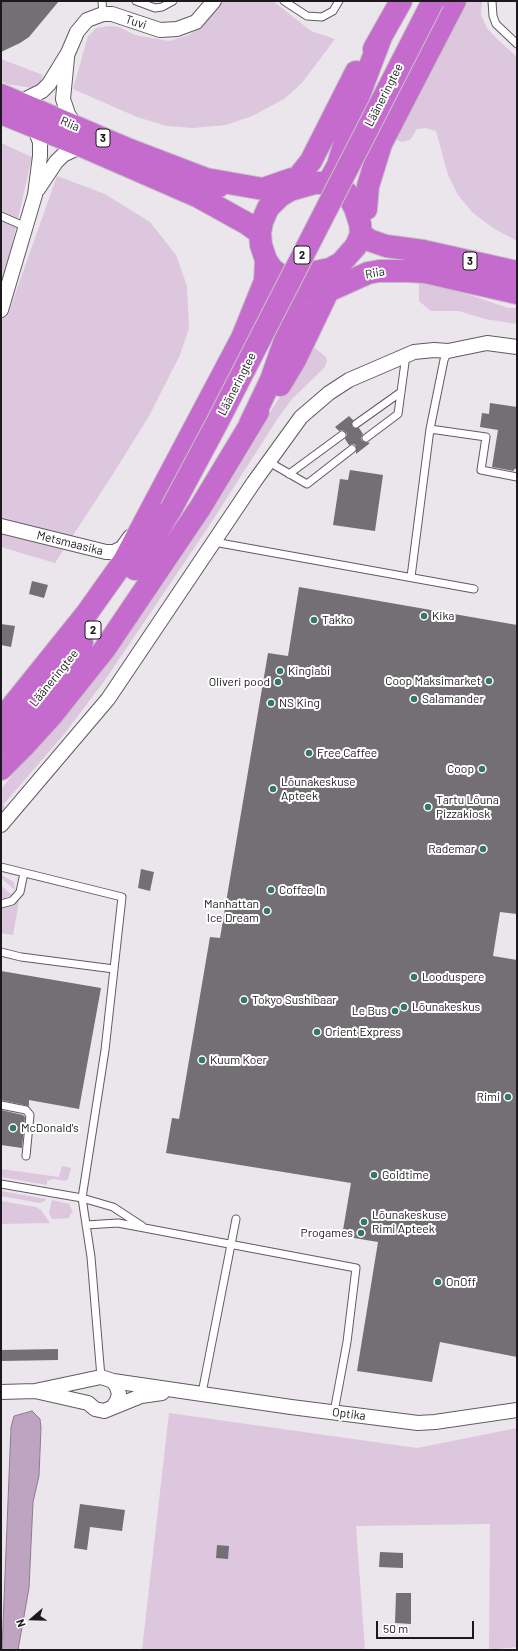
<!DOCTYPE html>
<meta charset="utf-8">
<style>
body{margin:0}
#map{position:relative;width:518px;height:1651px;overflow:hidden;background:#ebe5ec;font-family:Barlow,sans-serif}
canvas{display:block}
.frame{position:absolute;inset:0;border:2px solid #1b191b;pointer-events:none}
.north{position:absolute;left:12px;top:1599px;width:40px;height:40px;-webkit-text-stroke:3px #fff;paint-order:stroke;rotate:250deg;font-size:11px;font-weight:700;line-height:16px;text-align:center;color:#1b191b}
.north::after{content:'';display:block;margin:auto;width:14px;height:18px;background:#1b191b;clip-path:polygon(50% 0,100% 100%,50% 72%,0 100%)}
.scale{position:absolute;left:376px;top:1621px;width:98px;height:18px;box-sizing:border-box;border:2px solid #1b191b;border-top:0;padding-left:5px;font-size:12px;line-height:14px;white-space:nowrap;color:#1b191b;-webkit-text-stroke:3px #fff;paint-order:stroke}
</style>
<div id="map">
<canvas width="518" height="1651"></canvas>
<div class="frame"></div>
<div class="north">N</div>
<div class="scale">50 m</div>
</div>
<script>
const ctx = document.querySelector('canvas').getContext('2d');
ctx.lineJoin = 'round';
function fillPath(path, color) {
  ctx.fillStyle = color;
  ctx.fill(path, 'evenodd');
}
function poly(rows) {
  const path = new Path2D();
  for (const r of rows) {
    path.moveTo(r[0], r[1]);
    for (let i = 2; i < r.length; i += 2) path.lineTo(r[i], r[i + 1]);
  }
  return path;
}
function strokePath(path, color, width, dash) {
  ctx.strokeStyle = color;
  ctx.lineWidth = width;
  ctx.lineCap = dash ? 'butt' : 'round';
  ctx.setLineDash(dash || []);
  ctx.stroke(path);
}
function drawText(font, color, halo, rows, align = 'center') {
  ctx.font = font + ' Barlow,sans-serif';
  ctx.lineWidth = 4;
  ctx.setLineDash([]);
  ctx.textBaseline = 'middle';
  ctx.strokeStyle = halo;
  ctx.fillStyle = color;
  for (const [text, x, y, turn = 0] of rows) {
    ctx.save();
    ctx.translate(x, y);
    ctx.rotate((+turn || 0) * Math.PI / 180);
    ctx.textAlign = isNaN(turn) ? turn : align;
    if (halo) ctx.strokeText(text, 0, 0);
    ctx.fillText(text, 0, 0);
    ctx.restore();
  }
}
const green = poly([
 [223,1,273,1,311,31,335,39,302,83,284,99,252,116,226,125,193,128,167,126,137,117,73,89,88,36,97,28,109,26,119,27,135,35,169,41,189,35,205,23],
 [462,1,482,1,481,15,487,28,497,39,517,57,517,241,493,228,473,213,458,195,448,175,436,131,426,128,417,129,410,140,402,142,392,138],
 [1,59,43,75,40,85,33,88,7,84,1,81],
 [1,143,32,157,4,280,1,284],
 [57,176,105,194,150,222,176,255,187,286,189,328,180,355,149,416,113,474,55,563,1,547,1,316,7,317],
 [419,281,456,290,508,308,517,308,517,324,485,319,459,311,431,311,419,301],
 [312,346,325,356,327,360,325,367,292,399,278,418,207,529,105,680,65,733,3,805,7,809,1,815,1,789,21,764,257,433],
 [1,875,14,882,15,890,1,878],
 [1,886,12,895,1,900],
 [19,901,13,935,1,933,1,908],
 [62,1166,71,1168,68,1179,65,1181,53,1179,47,1181,47,1185,1,1177,1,1169,59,1177],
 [1,1191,46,1199,45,1201,40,1203,1,1196],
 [52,1200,69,1204,73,1213,71,1213,69,1218,52,1219,49,1213],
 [1,1201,36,1207,41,1210,50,1223,1,1224],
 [169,1413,417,1448,517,1428,517,1647,489,1650,490,1524,356,1526,365,1650,142,1650]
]);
const water = poly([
 [32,1411,40,1419,41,1428,39,1476,33,1502,29,1588,18,1650,2,1650,11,1427,14,1416,32,1411]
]);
const building = poly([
 [1,1,59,1,29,37,20,43,1,52],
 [490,403,517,407,517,469,514,469,514,471,492,467,498,430,480,427,482,413,489,414],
 [349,416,353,420,352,427,359,428,363,434,361,438,362,441,370,443,356,454,356,446,354,444,349,445,345,439,347,435,346,432,342,430,339,431,335,427],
 [350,470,383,475,375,531,333,525,340,479,348,480],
 [32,581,48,585,44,598,29,594],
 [299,587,517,625,517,914,500,912,493,956,517,960,517,1357,440,1342,432,1382,357,1371,378,1242,342,1236,351,1183,166,1153,172,1118,179,1119,210,937,220,938,268,653,288,656],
 [1,624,15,626,11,647,1,645],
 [141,869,154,872,150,891,138,888],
 [1,971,101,988,79,1109,29,1100,29,1106,1,1100],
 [1,1110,23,1115,25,1117,22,1148,1,1145],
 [58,1349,58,1360,1,1361,1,1350],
 [80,1504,125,1510,122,1531,90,1527,87,1550,74,1548],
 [217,1545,229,1546,228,1559,216,1558],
 [380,1552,403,1553,403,1568,379,1567],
 [396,1593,411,1593,411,1624,395,1623]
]);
const lane = poly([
 [102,1,103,14],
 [136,1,155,8,162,7,173,1],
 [284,1,307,16,322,17,333,11,339,1],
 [492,1,493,16,496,24,517,44],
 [1,216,26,227],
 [356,424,401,392],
 [430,429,486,437,481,470,517,477],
 [366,438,398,414,406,355],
 [269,462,307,484,352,449],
 [289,474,342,435],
 [214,542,474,589],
 [411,577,430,429,444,360,448,351],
 [1,867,122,897,105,1050,82,1198,91,1257,101,1377],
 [1,904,12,901,20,892,24,873],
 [1,952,21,957,114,969],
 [1,1105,26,1110,30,1115,26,1156],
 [1,1184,82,1198,113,1207,142,1226],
 [86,1225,118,1223,356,1268,347,1342,334,1412],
 [202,1393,236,1219]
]);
const street = poly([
 [67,58,63,99,68,114,76,127],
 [18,103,42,91,49,84,68,53,77,32,87,20,103,14,112,14,160,30,177,29,196,22,214,1],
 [38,189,56,162,63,155,82,146],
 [1,310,35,195,40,156,40,142,34,127],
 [1,526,106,552,114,552,122,548,130,537],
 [1,825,108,699,254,482,301,417,329,393,349,380,414,352,434,350,448,351,487,343,517,347],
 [113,1381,291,1407,418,1423,435,1422,517,1410],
 [35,1391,88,1403,95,1409,104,1411,141,1396,162,1393],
 [1,1392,35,1391,101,1377,113,1381,117,1387,119,1394,117,1401,113,1407]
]);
const highway = poly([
 [374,49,401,1],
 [1,95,130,150,206,179,219,186],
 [1,113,82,146,199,197,246,223,260,233],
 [299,176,311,161,356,72],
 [206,179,263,189,292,179],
 [327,185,338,165,359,95,381,37],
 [366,209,368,186,381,144,455,1],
 [361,234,369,240,386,246,423,251,517,272],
 [280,385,295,360,328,291],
 [250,424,271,380,303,289,307,279,315,272,330,269,341,263,356,246,361,234,360,224,355,208,347,193,342,189,328,183,315,183,290,190,280,196,268,208,262,222,260,233,261,245,266,260,272,269,292,284,303,289,314,292,328,291,368,273,379,271,408,271,425,272,517,293],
 [135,569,171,509],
 [1,720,87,613,124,561,242,338,265,281,266,260],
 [1,741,31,707,82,643],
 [1,769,23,747,53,714,104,650,200,508,258,412]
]);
const highwayBridge = poly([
 [171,509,218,421,433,1]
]);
const markers = [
 [424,616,4,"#357665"],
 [314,620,4,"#357665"],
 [280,671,4,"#357665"],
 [489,681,4,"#357665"],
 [278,682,4,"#357665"],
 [414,699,4,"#357665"],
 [271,703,4,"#357665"],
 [309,753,4,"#357665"],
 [482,769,4,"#357665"],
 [273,789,4,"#357665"],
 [428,807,4,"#357665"],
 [483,849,4,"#357665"],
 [271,890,4,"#357665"],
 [267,911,4,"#357665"],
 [414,977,4,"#357665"],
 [244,1000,4,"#357665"],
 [404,1007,4,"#357665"],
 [395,1011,4,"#357665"],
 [317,1032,4,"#357665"],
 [202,1060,4,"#357665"],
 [508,1097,4,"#357665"],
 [13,1128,4,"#357665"],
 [374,1175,4,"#357665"],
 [364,1222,4,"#357665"],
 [361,1233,4,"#357665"],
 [438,1282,4,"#357665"]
];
const shields = [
 [103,138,14],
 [302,255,16],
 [470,261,14],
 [93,630,16]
];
const shieldNames = [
 ["3",103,138],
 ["2",302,255],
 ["3",470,261],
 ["2",93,630]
];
const streetNames = [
 ["Tuvi",136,22,18],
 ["Lääneringtee",384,95,-63],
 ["Riia",70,124,23],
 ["Riia",375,273,-10],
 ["Lääneringtee",237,384,-63],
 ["Metsmaasika",70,543,14],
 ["Lääneringtee",54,678,-51],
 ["Optika",349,1414,7]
];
const poiNames = [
 ["Kika",432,616],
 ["Takko",322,620],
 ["Kingiabi",288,671],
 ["Coop Maksimarket",481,681,"right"],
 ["Oliveri pood",270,682,"right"],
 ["Salamander",422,699],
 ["NS King",279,703],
 ["Free Caffee",317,753],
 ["Coop",474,769,"right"],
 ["Lõunakeskuse",281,782],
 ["Apteek",281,796],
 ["Tartu Lõuna",436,800],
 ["Pizzakiosk",436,814],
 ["Rademar",475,849,"right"],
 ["Coffee In",279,890],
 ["Manhattan",259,904,"right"],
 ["Ice Dream",259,918,"right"],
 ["Looduspere",422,977],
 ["Tokyo Sushibaar",252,1000],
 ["Lõunakeskus",412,1007],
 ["Le Bus",387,1011,"right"],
 ["Orient Express",325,1032],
 ["Kuum Koer",210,1060],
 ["Rimi",500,1097,"right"],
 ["McDonald's",21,1128],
 ["Goldtime",382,1175],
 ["Lõunakeskuse",372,1215],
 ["Rimi Apteek",372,1229],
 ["Progames",353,1233,"right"],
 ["OnOff",446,1282]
];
fillPath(green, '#dcc7de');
fillPath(water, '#bfa4c1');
strokePath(water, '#8e7a8f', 1);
fillPath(building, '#746e75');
strokePath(lane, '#615b61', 9);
strokePath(street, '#615b61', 16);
strokePath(highway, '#c4c3c4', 24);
strokePath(lane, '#fff', 7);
strokePath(street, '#fff', 14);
strokePath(highway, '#c66bce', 22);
strokePath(highwayBridge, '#c4c3c4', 24, []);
strokePath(highwayBridge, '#c66bce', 22);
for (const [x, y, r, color] of markers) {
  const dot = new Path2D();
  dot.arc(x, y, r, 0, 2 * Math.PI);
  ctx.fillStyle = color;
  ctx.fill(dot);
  strokePath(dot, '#fff', 1.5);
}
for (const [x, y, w] of shields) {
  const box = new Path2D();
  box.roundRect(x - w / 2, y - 9, w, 18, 3);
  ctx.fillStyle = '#fff';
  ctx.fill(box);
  strokePath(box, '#1b191b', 1);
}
drawText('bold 11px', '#1b191b', null, shieldNames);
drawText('12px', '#1b191b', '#fff', streetNames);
drawText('12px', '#1b191b', '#fff', poiNames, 'left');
</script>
